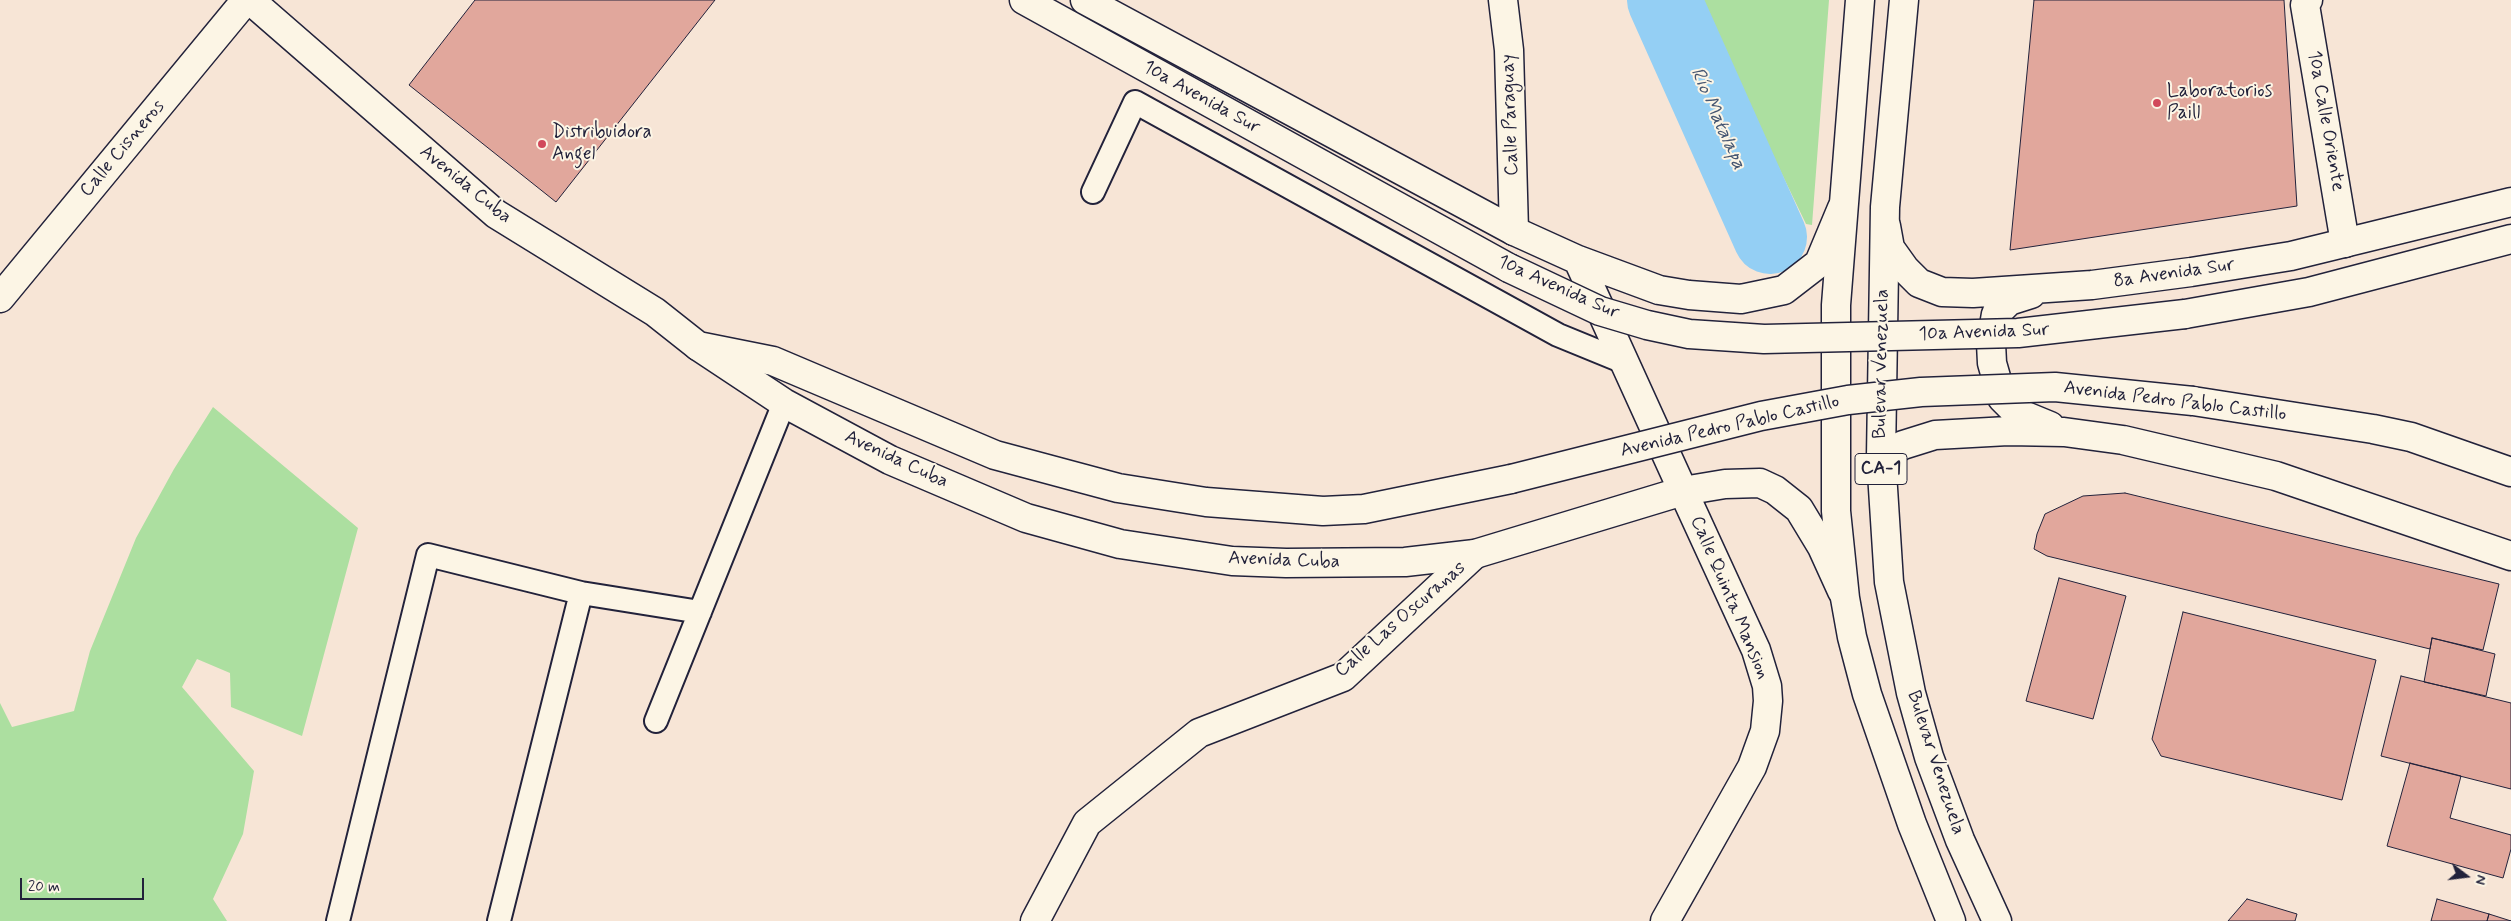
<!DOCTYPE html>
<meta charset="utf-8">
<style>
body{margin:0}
#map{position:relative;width:2511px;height:921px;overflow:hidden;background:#f7e5d6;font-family:Mynerve,sans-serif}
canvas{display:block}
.north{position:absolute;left:2441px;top:851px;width:50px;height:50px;-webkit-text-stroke:4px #fcf5e5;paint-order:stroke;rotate:105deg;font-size:14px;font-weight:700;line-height:20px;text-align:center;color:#22223b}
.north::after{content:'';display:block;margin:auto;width:18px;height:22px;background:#22223b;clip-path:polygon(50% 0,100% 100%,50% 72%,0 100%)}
.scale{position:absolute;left:20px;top:878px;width:124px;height:22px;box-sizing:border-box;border:2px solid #22223b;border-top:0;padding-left:6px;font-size:15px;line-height:18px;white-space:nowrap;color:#22223b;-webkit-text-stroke:4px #fcf5e5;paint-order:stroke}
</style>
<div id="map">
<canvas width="2511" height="921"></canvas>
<div class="north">N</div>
<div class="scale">20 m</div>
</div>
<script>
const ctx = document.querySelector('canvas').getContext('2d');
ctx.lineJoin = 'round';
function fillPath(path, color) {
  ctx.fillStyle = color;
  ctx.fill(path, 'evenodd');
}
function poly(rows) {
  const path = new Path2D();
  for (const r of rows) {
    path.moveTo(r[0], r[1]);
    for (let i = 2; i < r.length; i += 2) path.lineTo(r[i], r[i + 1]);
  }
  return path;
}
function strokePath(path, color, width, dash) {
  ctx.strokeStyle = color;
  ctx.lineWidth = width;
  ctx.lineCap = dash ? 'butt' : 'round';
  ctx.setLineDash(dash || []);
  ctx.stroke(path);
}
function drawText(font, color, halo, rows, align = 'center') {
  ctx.font = font + ' Mynerve,sans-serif';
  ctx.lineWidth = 4;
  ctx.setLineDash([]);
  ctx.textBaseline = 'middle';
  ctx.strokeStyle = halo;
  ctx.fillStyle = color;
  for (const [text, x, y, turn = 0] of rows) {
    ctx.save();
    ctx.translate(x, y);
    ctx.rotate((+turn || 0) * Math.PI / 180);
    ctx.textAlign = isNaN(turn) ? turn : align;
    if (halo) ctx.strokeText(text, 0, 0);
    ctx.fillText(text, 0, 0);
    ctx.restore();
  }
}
const green = poly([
 [1698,0,1829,0,1812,225,1806,224],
 [213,407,358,528,302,736,231,707,230,673,197,659,182,687,254,771,243,834,213,899,227,921,0,921,0,703,12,727,74,711,90,651,136,538,174,469]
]);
const river = poly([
 [1664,0,1770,237]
]);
const building = poly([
 [475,0,715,0,556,202,409,85,475,0],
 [2034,0,2284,0,2297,206,2010,250,2034,0],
 [2125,493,2499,584,2483,650,2432,638,2430,649,2047,556,2034,549,2037,534,2045,514,2083,496,2125,493],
 [2059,578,2126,596,2093,719,2026,701,2059,578],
 [2183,612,2376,660,2342,800,2161,756,2152,739,2183,612],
 [2432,638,2495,654,2486,696,2424,682,2432,638],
 [2401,676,2511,703,2511,789,2381,756,2401,676],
 [2410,763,2461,776,2450,818,2511,835,2511,849,2503,878,2387,846,2410,763],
 [2247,899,2297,914,2295,921,2228,921,2247,899],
 [2437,899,2489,914,2487,921,2431,921,2437,899],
 [2489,914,2511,921,2487,921,2489,914]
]);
const service = poly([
 [1093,192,1135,102,1558,335,1624,362],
 [656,721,784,403],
 [338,921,428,555,581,593,700,612],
 [499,921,581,593]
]);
const minor = poly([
 [1503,0,1509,50,1514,231],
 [2308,0,2305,5,2345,243],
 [0,298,246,0],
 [1035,921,1087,823,1199,733,1343,677,1475,554],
 [1665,921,1752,767,1765,731,1768,701,1767,686,1756,650,1683,491]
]);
const tertiary = poly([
 [1085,0,1514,231,1578,260,1659,290,1689,295,1741,299,1784,290,1819,263,1842,208],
 [1886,226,1890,248,1905,269,1919,283,1942,292,1973,293,2092,285,2191,272,2291,256,2511,202],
 [1578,260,1683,491],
 [2031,294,2009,301,1996,314,1991,343,1992,363,2002,398,2016,412,2050,426],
 [698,346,784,403,890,460,1026,518,1120,544,1232,561,1286,563,1405,562,1475,554,1683,491,1725,484,1760,483,1775,490,1799,509,1822,547,1842,591],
 [1881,457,1903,445,1935,435,2008,431,2064,432,2123,440,2276,476,2511,556]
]);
const secondary = poly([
 [250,0,496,214,655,312,698,346,773,361,995,455,1118,488,1206,502,1323,511,1364,509,1511,479],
 [1024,0,1509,268],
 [2185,314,2309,292,2511,239],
 [2193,401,2373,429,2411,437,2511,472]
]);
const trunk = poly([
 [1860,0,1836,305,1836,511,1845,598,1852,637,1867,694,1912,824,1951,921],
 [1904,0,1885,207,1881,457,1889,582,1911,693,1929,757,1960,840,1997,921]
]);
const secondaryBridge = poly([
 [1509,268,1600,311,1647,325,1689,334,1764,339,2018,333,2185,314],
 [1511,479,1761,416,1848,400,1921,392,2055,387,2193,401]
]);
const markers = [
 [2157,103,5,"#d1495b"],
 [542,144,5,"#d1495b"]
];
const shields = [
 [1881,469,52]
];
const shieldNames = [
 ["CA-1",1881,469]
];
const poiNames = [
 ["Laboratorios",2167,92],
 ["Paill",2167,114],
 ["Distribuidora",552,133],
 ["Angel",552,155]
];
const streetNames = [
 ["10a Avenida Sur",1201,98,29],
 ["Calle Paraguay",1511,115,-92],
 ["10a Calle Oriente",2325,121,80],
 ["Calle Cisneros",123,149,-50],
 ["Avenida Cuba",465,185,39],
 ["8a Avenida Sur",2174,274,-8],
 ["10a Avenida Sur",1558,288,24],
 ["10a Avenida Sur",1984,333,-2],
 ["Bulevar Venezuela",1882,364,-89],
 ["Avenida Pedro Pablo Castillo",2175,402,7],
 ["Avenida Pedro Pablo Castillo",1730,427,-13],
 ["Avenida Cuba",896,460,25],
 ["Avenida Cuba",1284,561,2],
 ["Calle Quinta Mansion",1729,598,67],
 ["Calle Las Oscuranas",1401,620,-41],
 ["Bulevar Venezuela",1935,763,72]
];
const waterNames = [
 ["Río Matalapa",1717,119,66]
];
fillPath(green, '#acdfa0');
strokePath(river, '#94cff4', 74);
fillPath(building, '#e1a79c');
strokePath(building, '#22223b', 1);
strokePath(service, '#22223b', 26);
strokePath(minor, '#22223b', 31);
strokePath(tertiary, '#22223b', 31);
strokePath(secondary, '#22223b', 31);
strokePath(trunk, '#22223b', 31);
strokePath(service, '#fcf5e5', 22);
strokePath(minor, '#fcf5e5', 28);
strokePath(tertiary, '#fcf5e5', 28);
strokePath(secondary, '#fcf5e5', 28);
strokePath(trunk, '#fcf5e5', 28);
strokePath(secondaryBridge, '#22223b', 31, []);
strokePath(secondaryBridge, '#fcf5e5', 28);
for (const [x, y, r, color] of markers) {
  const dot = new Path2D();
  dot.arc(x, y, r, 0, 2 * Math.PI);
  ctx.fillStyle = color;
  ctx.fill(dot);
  strokePath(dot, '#fcf5e5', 2);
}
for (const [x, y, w] of shields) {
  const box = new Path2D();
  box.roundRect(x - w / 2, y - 15.5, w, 31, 4);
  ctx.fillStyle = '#fcf5e5';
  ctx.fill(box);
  strokePath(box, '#22223b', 1);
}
drawText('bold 18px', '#22223b', null, shieldNames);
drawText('19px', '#22223b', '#fcf5e5', poiNames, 'left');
drawText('19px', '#22223b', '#fcf5e5', streetNames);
drawText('italic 20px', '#445672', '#fcf5e5', waterNames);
</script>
